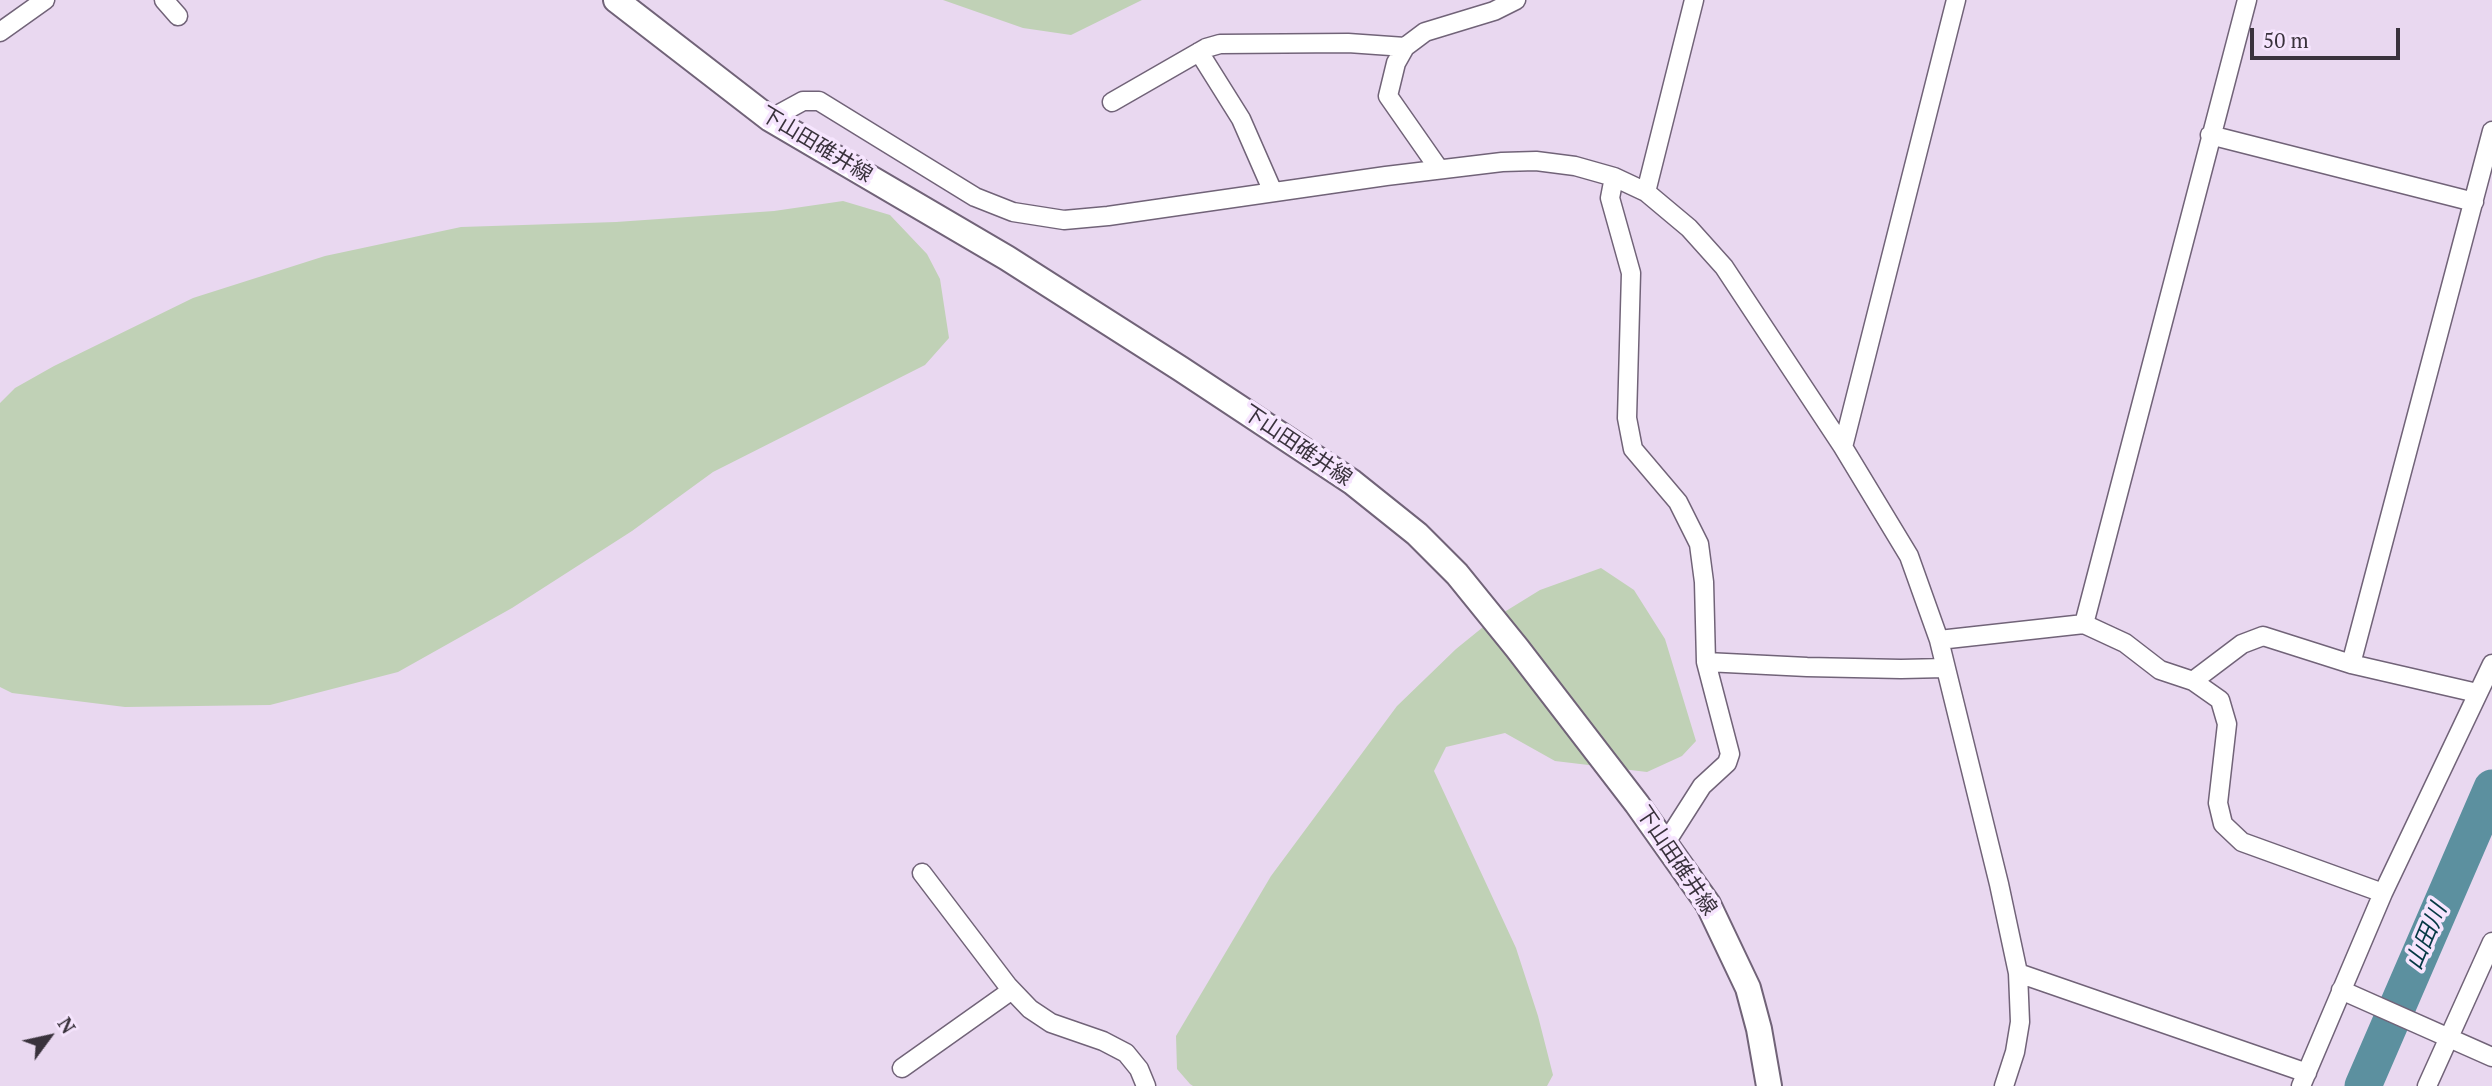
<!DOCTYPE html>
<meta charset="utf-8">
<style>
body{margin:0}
#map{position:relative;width:2492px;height:1086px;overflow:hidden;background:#e9d8f0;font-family:"PT Serif",serif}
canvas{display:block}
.north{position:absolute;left:14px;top:1002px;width:70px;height:70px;-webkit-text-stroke:5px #f6e5fe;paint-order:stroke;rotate:57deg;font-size:19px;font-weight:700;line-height:28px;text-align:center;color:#39323c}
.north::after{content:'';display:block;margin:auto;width:24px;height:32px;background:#39323c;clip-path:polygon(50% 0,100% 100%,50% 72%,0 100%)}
.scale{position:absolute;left:2250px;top:28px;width:150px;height:32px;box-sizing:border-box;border:4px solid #39323c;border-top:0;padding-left:9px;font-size:21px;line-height:24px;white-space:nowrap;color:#39323c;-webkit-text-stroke:5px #f6e5fe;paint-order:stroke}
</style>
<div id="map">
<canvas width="2492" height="1086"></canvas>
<div class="north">N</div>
<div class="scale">50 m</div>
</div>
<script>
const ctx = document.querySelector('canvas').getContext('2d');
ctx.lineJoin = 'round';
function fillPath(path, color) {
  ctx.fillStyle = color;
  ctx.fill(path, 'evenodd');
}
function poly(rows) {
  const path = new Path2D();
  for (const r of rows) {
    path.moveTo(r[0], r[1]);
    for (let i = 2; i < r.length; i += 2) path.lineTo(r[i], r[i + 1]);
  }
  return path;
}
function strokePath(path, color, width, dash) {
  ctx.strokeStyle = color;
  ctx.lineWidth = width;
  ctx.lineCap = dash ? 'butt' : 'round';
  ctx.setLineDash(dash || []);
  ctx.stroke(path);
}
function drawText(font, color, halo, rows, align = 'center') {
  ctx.font = font + ' "PT Serif","Noto Sans JP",serif';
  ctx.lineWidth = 7;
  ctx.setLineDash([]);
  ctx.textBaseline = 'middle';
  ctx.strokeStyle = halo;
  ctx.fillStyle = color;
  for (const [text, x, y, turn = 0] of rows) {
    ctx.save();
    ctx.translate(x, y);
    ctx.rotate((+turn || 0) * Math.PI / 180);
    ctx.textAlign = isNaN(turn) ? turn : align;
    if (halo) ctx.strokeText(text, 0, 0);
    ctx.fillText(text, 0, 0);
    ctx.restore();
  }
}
const green = poly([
 [943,0,1142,0,1071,35,1023,28],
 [843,201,890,215,927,254,940,279,949,338,925,365,713,472,632,531,512,608,398,672,270,705,125,707,12,693,0,687,0,403,15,388,54,366,193,298,325,256,461,227,616,222,774,211],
 [1601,568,1634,590,1665,639,1696,741,1682,756,1647,772,1555,761,1505,733,1446,747,1434,771,1516,948,1538,1016,1553,1075,1547,1086,1193,1086,1190,1084,1177,1069,1176,1036,1271,876,1397,706,1456,649,1493,619,1540,590]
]);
const river = poly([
 [2363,1086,2492,788]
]);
const street = poly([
 [164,0,178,16],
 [0,32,45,0],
 [1199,52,1241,119,1273,192],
 [1112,102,1206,48,1220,44,1348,43,1405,47],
 [770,119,803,101,819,101,975,197,1013,212,1064,220,1108,216,1386,176,1502,162,1536,161,1575,166,1614,177,1646,192,1689,228,1724,267,1843,447,1909,556,1939,640,1999,884,2018,973,2020,1022,2015,1052,2004,1086],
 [2210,135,2474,202],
 [1439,169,1388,96,1396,63,1405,47,1425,32,1494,11,1516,0],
 [1614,177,1610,198,1631,273,1627,418,1633,449,1678,502,1699,544,1704,582,1706,662,1730,754,1727,763,1702,786,1665,844],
 [1646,192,1694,0],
 [1843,447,1956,0],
 [2084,624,2247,0],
 [1939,640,2084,624,2125,643,2160,670,2193,681,2220,700,2227,724,2218,803,2223,824,2242,842,2383,893],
 [1706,662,1807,667,1901,669,1945,668],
 [2351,664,2492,131],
 [2193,681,2242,644,2263,636,2351,664,2477,693],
 [922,873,1008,986,1030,1009,1051,1023,1103,1041,1126,1053,1139,1069,1146,1086],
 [2018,973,2307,1073],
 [2341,990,2492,1057],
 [902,1068,1012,990],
 [2301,1086,2383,893,2492,664],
 [2427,1086,2492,942]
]);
const secondary = poly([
 [616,0,770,119,1007,258,1181,369,1352,482,1417,534,1457,574,1517,648,1637,804,1708,904,1748,988,1759,1029,1769,1086]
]);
const streetNames = [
 ["下山田碓井線",816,145,31],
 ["下山田碓井線",1297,446,34],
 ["下山田碓井線",1676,861,56]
];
const waterNames = [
 ["山田川",2427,937,-67]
];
fillPath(green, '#c0d1b6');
strokePath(river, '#5c909f', 37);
strokePath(street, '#716378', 21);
strokePath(secondary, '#716378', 28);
strokePath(street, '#fff', 18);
strokePath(secondary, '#fff', 24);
drawText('21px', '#39323c', '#f6e5fe', streetNames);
drawText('italic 23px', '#053844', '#f6e5fe', waterNames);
</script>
